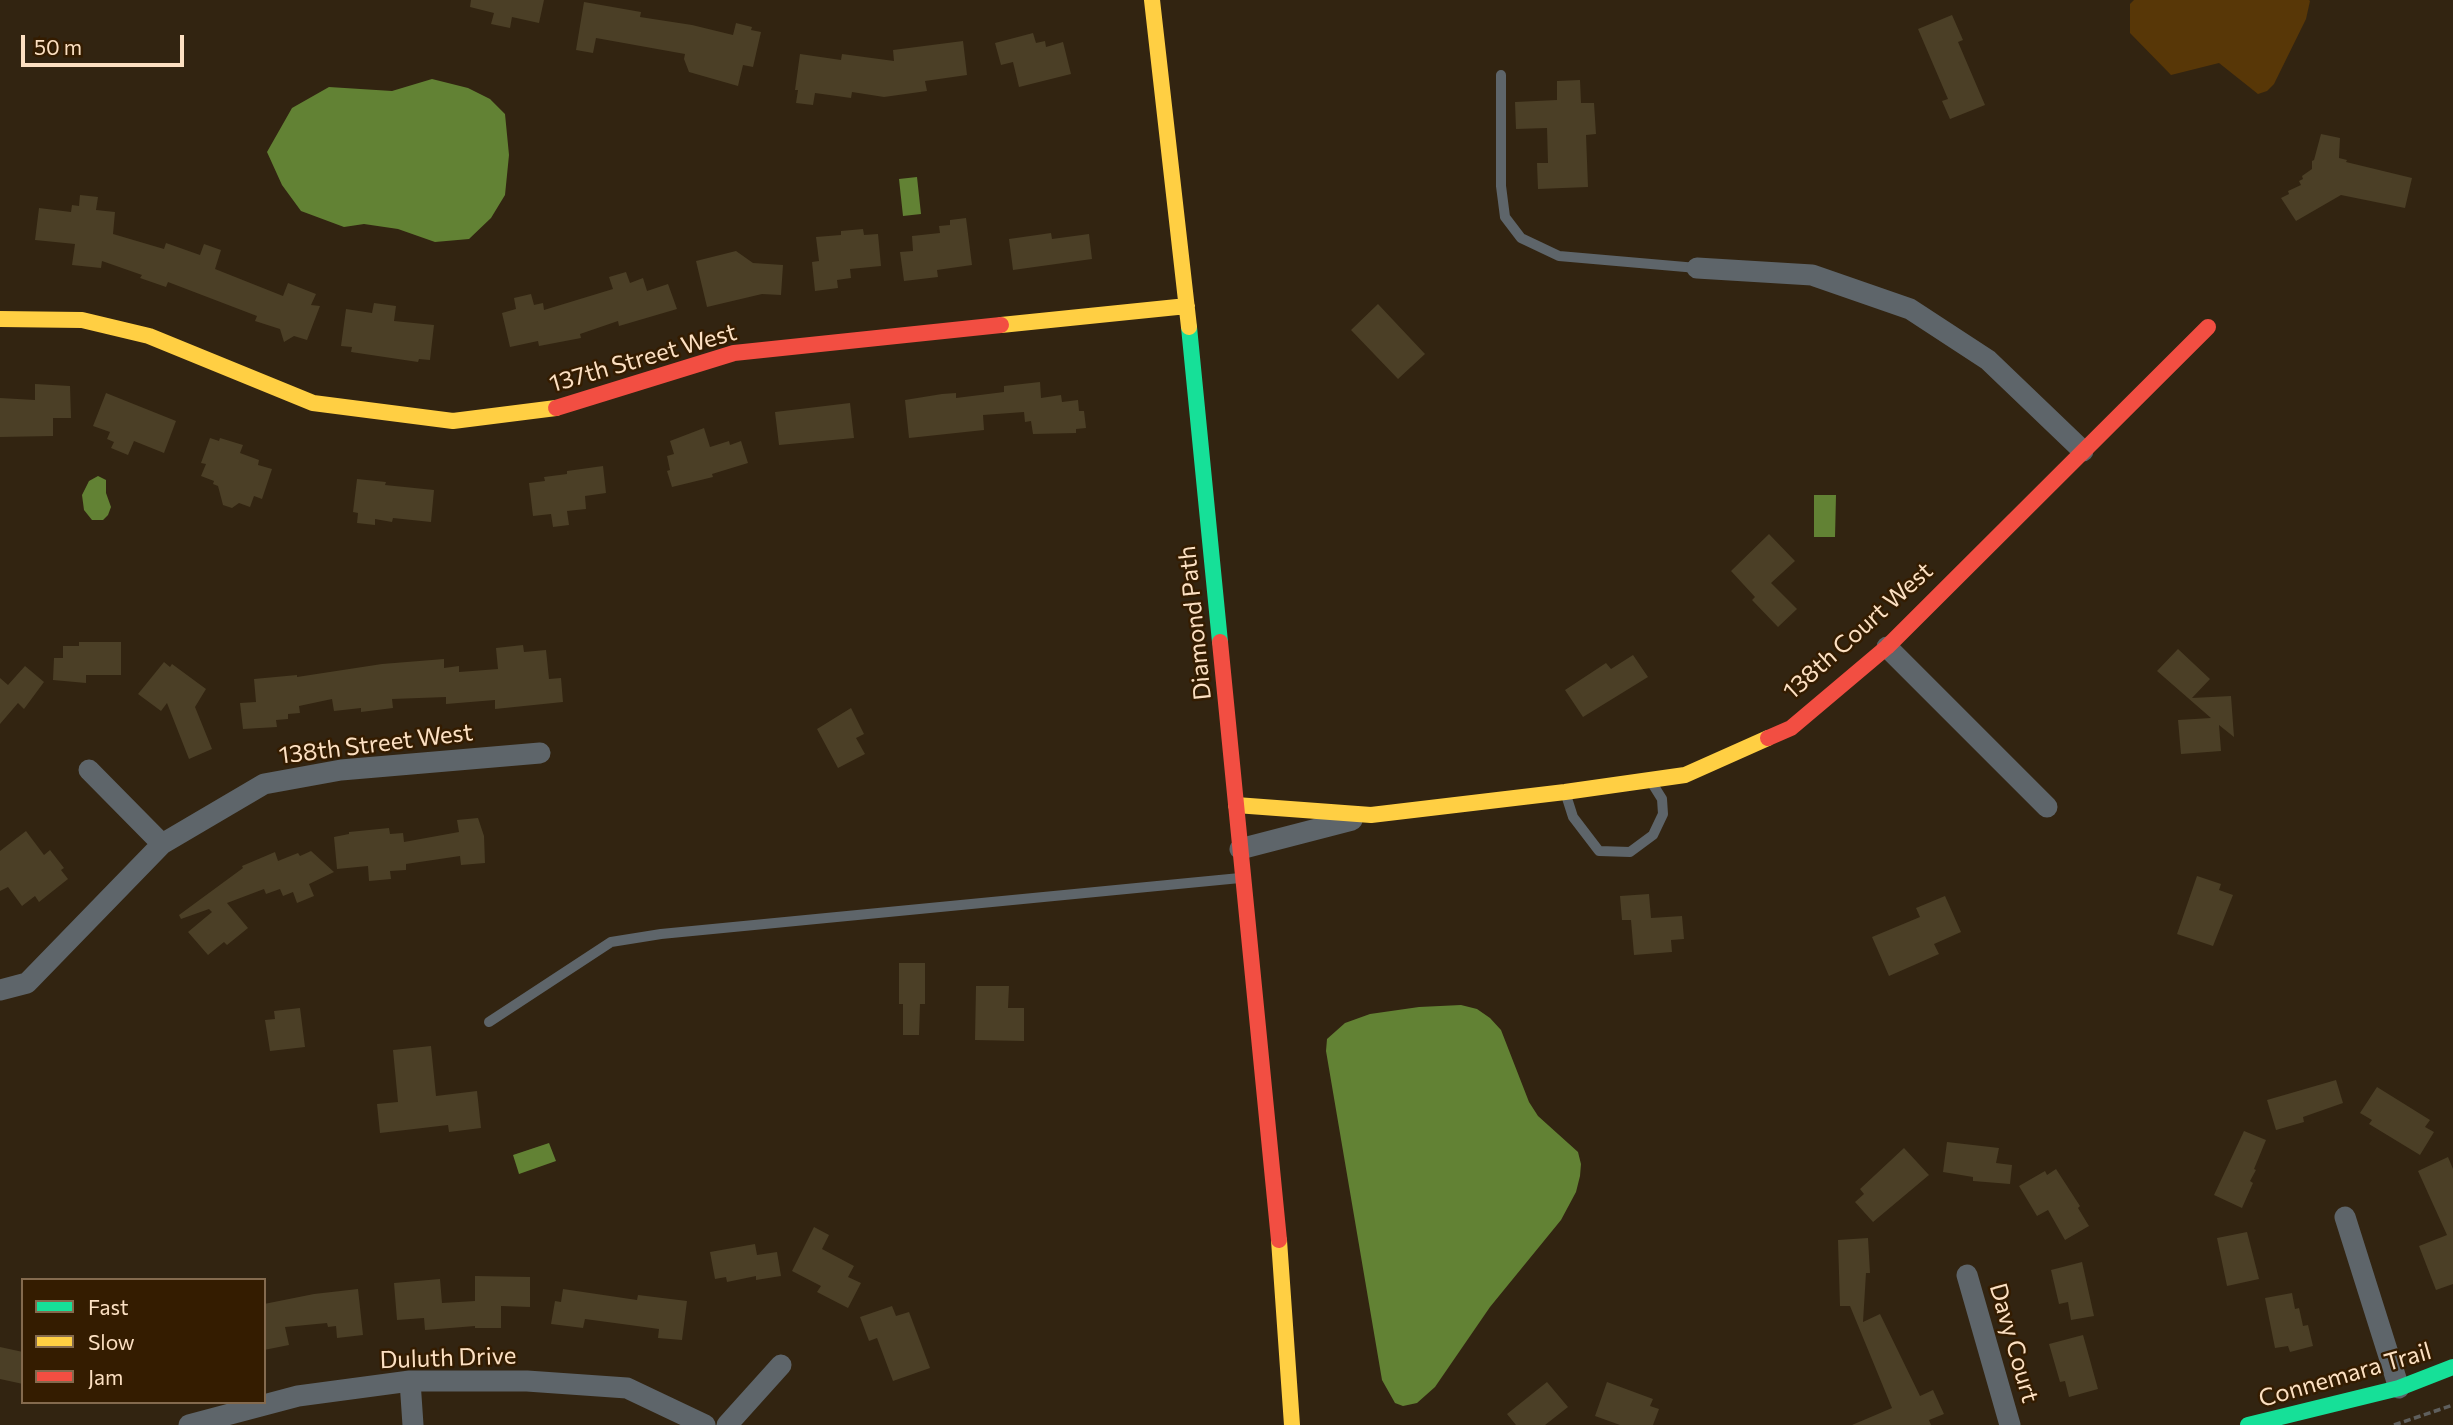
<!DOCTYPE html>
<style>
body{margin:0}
#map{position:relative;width:2453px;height:1425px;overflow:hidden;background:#322411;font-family:Commissioner,sans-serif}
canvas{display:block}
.legend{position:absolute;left:21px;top:1278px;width:245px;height:126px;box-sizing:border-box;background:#341c00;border:2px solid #846a4e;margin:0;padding:9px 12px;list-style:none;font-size:21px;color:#fce0c2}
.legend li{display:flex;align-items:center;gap:14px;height:35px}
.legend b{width:35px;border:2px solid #846a4e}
.scale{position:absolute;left:21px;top:35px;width:163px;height:32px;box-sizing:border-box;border:4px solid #fce0c2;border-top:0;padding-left:9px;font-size:21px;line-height:24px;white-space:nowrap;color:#fce0c2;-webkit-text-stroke:5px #341c00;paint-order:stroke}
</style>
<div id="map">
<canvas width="2453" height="1425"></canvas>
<ul class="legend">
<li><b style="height:9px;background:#16e098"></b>Fast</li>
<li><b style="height:9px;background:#ffcf43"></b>Slow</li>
<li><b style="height:9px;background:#f24e42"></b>Jam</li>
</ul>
<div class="scale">50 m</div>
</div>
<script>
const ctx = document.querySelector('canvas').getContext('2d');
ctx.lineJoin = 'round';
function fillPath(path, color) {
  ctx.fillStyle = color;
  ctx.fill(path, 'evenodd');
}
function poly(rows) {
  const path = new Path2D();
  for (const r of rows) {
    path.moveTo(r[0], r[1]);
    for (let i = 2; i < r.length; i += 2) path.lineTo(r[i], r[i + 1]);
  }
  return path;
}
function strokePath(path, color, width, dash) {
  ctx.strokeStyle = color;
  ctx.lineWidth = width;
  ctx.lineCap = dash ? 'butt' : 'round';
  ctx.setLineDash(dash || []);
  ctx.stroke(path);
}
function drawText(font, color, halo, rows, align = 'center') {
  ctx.font = font + ' Commissioner,sans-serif';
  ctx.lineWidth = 5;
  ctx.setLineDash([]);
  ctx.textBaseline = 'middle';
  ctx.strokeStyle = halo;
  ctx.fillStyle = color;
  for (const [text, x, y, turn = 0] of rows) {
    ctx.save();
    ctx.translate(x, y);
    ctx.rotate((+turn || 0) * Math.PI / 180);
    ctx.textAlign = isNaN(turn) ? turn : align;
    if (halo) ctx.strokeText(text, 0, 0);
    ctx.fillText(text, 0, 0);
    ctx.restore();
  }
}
const green = poly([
 [2134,0,2309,0,2310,1,2306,19,2274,84,2267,91,2258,94,2219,63,2171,75,2130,33,2130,4]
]);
const water = poly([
 [432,79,468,88,490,99,505,114,509,155,505,195,491,218,469,239,435,242,398,229,364,224,344,227,301,211,282,185,267,152,292,108,329,87,392,91],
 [917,177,921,214,903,216,899,179],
 [98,476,106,480,106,493,111,507,108,515,103,520,92,520,84,510,82,495,89,481],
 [1814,495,1836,495,1835,537,1814,537],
 [1461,1005,1477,1009,1490,1018,1501,1030,1529,1102,1538,1116,1578,1152,1581,1164,1580,1176,1576,1192,1561,1220,1490,1307,1435,1387,1417,1403,1403,1406,1395,1403,1382,1380,1326,1051,1327,1039,1345,1023,1370,1014,1419,1007],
 [549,1143,556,1161,519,1174,513,1155]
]);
const building = poly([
 [471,0,544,0,539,23,512,17,510,28,491,24,494,13,470,7],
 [584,2,641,12,640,17,692,25,733,35,736,23,752,27,751,30,761,32,753,67,743,65,738,86,689,72,684,59,685,54,596,38,593,53,576,50],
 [1952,15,1963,40,1958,42,1985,105,1950,119,1942,101,1948,99,1918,29],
 [1033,33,1036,43,1045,41,1046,47,1063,42,1071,74,1019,87,1013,62,1001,65,995,43],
 [963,41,967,75,925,81,927,91,884,97,852,92,851,98,815,93,813,105,796,103,798,90,795,90,800,54,841,60,842,54,894,61,893,50],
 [1580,80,1581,103,1594,103,1596,134,1586,135,1588,187,1538,189,1537,163,1548,163,1547,128,1516,129,1515,102,1557,100,1557,81],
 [2321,134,2340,138,2339,158,2347,160,2346,162,2412,178,2405,208,2341,195,2296,221,2281,198,2289,194,2288,191,2301,185,2299,181,2303,179,2302,176,2312,169,2312,161,2314,160],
 [80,195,98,197,96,210,115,212,113,234,164,249,166,243,200,255,204,244,221,250,215,269,283,296,288,283,316,294,311,305,320,306,307,340,294,336,284,342,280,329,255,321,257,316,168,282,166,287,140,278,142,275,102,261,101,268,72,265,75,244,35,240,39,208,71,212,72,205,79,206],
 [966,218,972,265,937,270,938,277,904,281,900,252,913,251,912,236,940,233,939,226,950,225,950,220],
 [863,229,864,235,878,234,881,266,850,269,851,278,837,280,838,288,815,291,812,262,819,261,816,237,841,235,841,231],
 [1051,233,1052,239,1089,234,1092,259,1013,270,1009,239],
 [736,251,753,263,783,265,781,295,762,294,707,307,696,261],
 [626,272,630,283,643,278,647,291,668,284,677,309,619,326,618,321,580,334,581,338,539,346,538,341,510,347,502,313,516,309,514,298,531,294,534,305,543,303,544,310,613,289,609,277],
 [374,303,396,306,394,321,434,325,430,360,419,359,418,362,351,352,352,347,341,346,346,309,372,313],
 [1378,304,1425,354,1398,379,1351,330],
 [1040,382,1041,398,1061,395,1062,402,1078,400,1079,411,1084,411,1086,428,1076,429,1076,433,1033,434,1031,421,1025,422,1024,412,983,415,984,430,909,438,905,400,942,394,956,393,956,398,1004,392,1004,386],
 [35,384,70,386,71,418,53,418,53,436,0,437,0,398,35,400],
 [106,393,176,421,164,453,134,441,128,455,111,448,114,442,107,439,110,432,93,426],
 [850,403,854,438,779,445,775,412],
 [704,428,710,447,729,441,730,445,741,441,748,463,712,474,713,477,672,487,667,471,670,470,667,456,674,454,670,441],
 [210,438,219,441,220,438,243,445,240,453,259,460,258,465,272,469,262,499,254,496,250,507,239,503,232,508,223,505,218,486,213,484,214,481,201,476,206,464,201,463],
 [603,466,606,493,585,496,586,509,567,511,569,525,553,527,551,514,533,516,529,483,545,481,544,477,567,474,567,471],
 [357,479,386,482,385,485,434,490,431,522,393,518,392,522,375,519,375,525,357,523,358,513,353,512],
 [1769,534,1795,561,1771,583,1797,609,1778,627,1752,600,1755,597,1731,571],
 [79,642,121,642,121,675,86,675,86,683,53,680,54,658,63,658,63,646,79,646],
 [523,645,524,652,546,650,549,679,561,678,563,702,495,709,495,700,446,704,446,697,392,699,393,708,361,712,361,708,334,711,332,699,299,706,300,713,288,714,288,719,276,720,277,727,243,729,240,703,256,702,254,679,297,675,297,677,382,664,444,659,444,668,459,666,459,672,498,669,496,648],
 [2178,649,2210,679,2192,698,2231,696,2234,737,2219,725,2221,751,2181,754,2178,720,2211,718,2157,671],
 [1633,655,1648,677,1583,717,1565,690,1606,663,1611,669],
 [164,662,170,667,172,664,206,689,195,707,212,749,189,759,167,703,161,711,138,694],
 [25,666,44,682,24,709,18,703,0,724,0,678,8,685],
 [851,708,864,734,856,738,865,754,838,768,817,729],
 [478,818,484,836,485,863,461,865,460,856,406,864,406,870,390,871,391,879,369,881,368,866,337,869,334,837,349,834,349,832,389,828,390,834,403,833,404,842,459,832,457,820],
 [26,831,44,855,50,850,64,868,61,870,68,879,39,902,35,896,22,906,8,887,0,891,0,851],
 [311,851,334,872,309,884,314,896,297,903,293,892,283,896,280,889,266,894,264,889,227,903,248,928,227,945,224,942,208,955,188,932,212,912,209,909,181,919,179,915,243,868,242,866,275,852,278,861,298,853,300,856],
 [2197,876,2221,884,2219,890,2233,895,2213,946,2177,934],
 [1649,894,1651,918,1682,916,1684,939,1671,940,1672,952,1634,955,1631,920,1622,920,1620,896],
 [1945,896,1961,932,1934,944,1939,954,1889,976,1872,937,1920,917,1916,908],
 [899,963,925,963,925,1004,920,1004,919,1035,903,1035,903,1004,899,1004],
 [976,986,1009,986,1008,1008,1024,1008,1024,1041,975,1040],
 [300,1008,305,1047,270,1051,265,1020,275,1019,274,1011],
 [431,1046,436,1096,477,1091,481,1128,449,1132,448,1125,380,1133,377,1104,398,1102,393,1050],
 [2336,1080,2343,1103,2303,1117,2304,1122,2276,1130,2267,1100],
 [2377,1087,2430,1120,2425,1127,2434,1132,2420,1155,2369,1124,2372,1120,2360,1113],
 [2244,1131,2266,1140,2254,1169,2256,1170,2250,1181,2253,1183,2242,1208,2214,1195],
 [1947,1142,1999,1148,1996,1163,2012,1165,2010,1184,1973,1181,1973,1177,1943,1172],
 [1904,1148,1929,1175,1873,1222,1855,1202,1864,1194,1860,1189],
 [2448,1157,2453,1169,2453,1284,2436,1290,2419,1246,2447,1235,2418,1171],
 [2056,1169,2080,1206,2078,1208,2089,1226,2065,1240,2048,1210,2037,1216,2019,1186,2045,1171,2047,1175],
 [814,1227,829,1235,822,1249,854,1266,848,1277,861,1283,848,1308,817,1292,821,1286,792,1271],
 [2247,1232,2259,1279,2227,1286,2217,1238],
 [1868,1238,1870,1273,1866,1273,1863,1322,1880,1314,1920,1396,1933,1390,1944,1414,1929,1420,1931,1425,1852,1425,1892,1408,1850,1306,1840,1306,1838,1240],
 [755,1244,757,1255,777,1252,781,1276,756,1280,756,1276,727,1282,726,1277,715,1279,710,1252],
 [2082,1262,2094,1316,2071,1320,2068,1302,2059,1304,2051,1270],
 [475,1276,530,1277,530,1307,501,1306,501,1328,475,1328,475,1326,425,1330,424,1318,397,1320,394,1283,440,1279,442,1303,475,1301],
 [358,1289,363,1335,337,1338,336,1326,328,1327,327,1323,285,1327,289,1345,264,1350,264,1304,314,1294],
 [563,1289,637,1300,638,1295,687,1301,682,1340,658,1338,659,1329,585,1319,583,1328,551,1324,555,1301,561,1302],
 [2292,1293,2295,1309,2299,1308,2303,1326,2308,1325,2313,1346,2290,1352,2288,1346,2275,1348,2265,1298],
 [892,1306,896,1316,909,1312,930,1368,893,1381,877,1338,869,1341,860,1317],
 [2083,1335,2098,1389,2069,1397,2065,1381,2060,1382,2049,1344],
 [0,1347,23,1352,23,1384,0,1379],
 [1547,1382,1568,1407,1545,1425,1516,1425,1507,1414],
 [1607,1382,1653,1399,1650,1406,1659,1409,1653,1425,1620,1425,1595,1416]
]);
const path = poly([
 [2394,1425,2453,1405]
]);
const lane = poly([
 [1501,75,1501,186,1505,217,1521,238,1559,256,1697,268],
 [1566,795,1573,817,1599,851,1630,852,1653,835,1663,814,1662,799,1652,783],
 [489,1022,611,942,661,934,1240,878]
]);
const street = poly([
 [1697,268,1812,275,1910,309,1988,360,2083,451],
 [1887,647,2047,807],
 [89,770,162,844],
 [1240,849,1352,820],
 [0,990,27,983,162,844,264,784,341,770,540,753],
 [2345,1217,2399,1388],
 [1967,1275,2010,1425],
 [410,1381,413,1425],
 [189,1425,298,1396,410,1381,527,1381,627,1388,705,1425],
 [727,1425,781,1365]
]);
const fast = poly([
 [1189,327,1220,642],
 [2248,1425,2399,1388,2453,1367]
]);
const slow = poly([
 [1152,0,1189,327],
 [0,319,82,320,149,336,313,403,453,421,556,408],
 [1001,325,1187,306],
 [1236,805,1371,815,1565,792,1685,775,1768,738],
 [1279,1240,1292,1425]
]);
const jam = poly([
 [556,408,734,353,1001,325],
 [1220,642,1279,1240],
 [1768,738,1791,728,1887,647,2208,327]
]);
const streetNames = [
 ["137th Street West",643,358,-16],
 ["Diamond Path",1195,623,-96],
 ["138th Court West",1858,631,-42],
 ["138th Street West",376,744,-7],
 ["Davy Court",2014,1343,74],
 ["Duluth Drive",448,1358,-2],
 ["Connemara Trail",2345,1375,-16]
];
fillPath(green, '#583707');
fillPath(water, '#628234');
fillPath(building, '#4b3f26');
strokePath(path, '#5f5f5d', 3.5, [7, 3.5]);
strokePath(lane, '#5e656a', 10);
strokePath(street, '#5e656a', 21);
strokePath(fast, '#16e098', 16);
strokePath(slow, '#ffcf43', 16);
strokePath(jam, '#f24e42', 16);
drawText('24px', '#fce0c2', '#341c00', streetNames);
</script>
